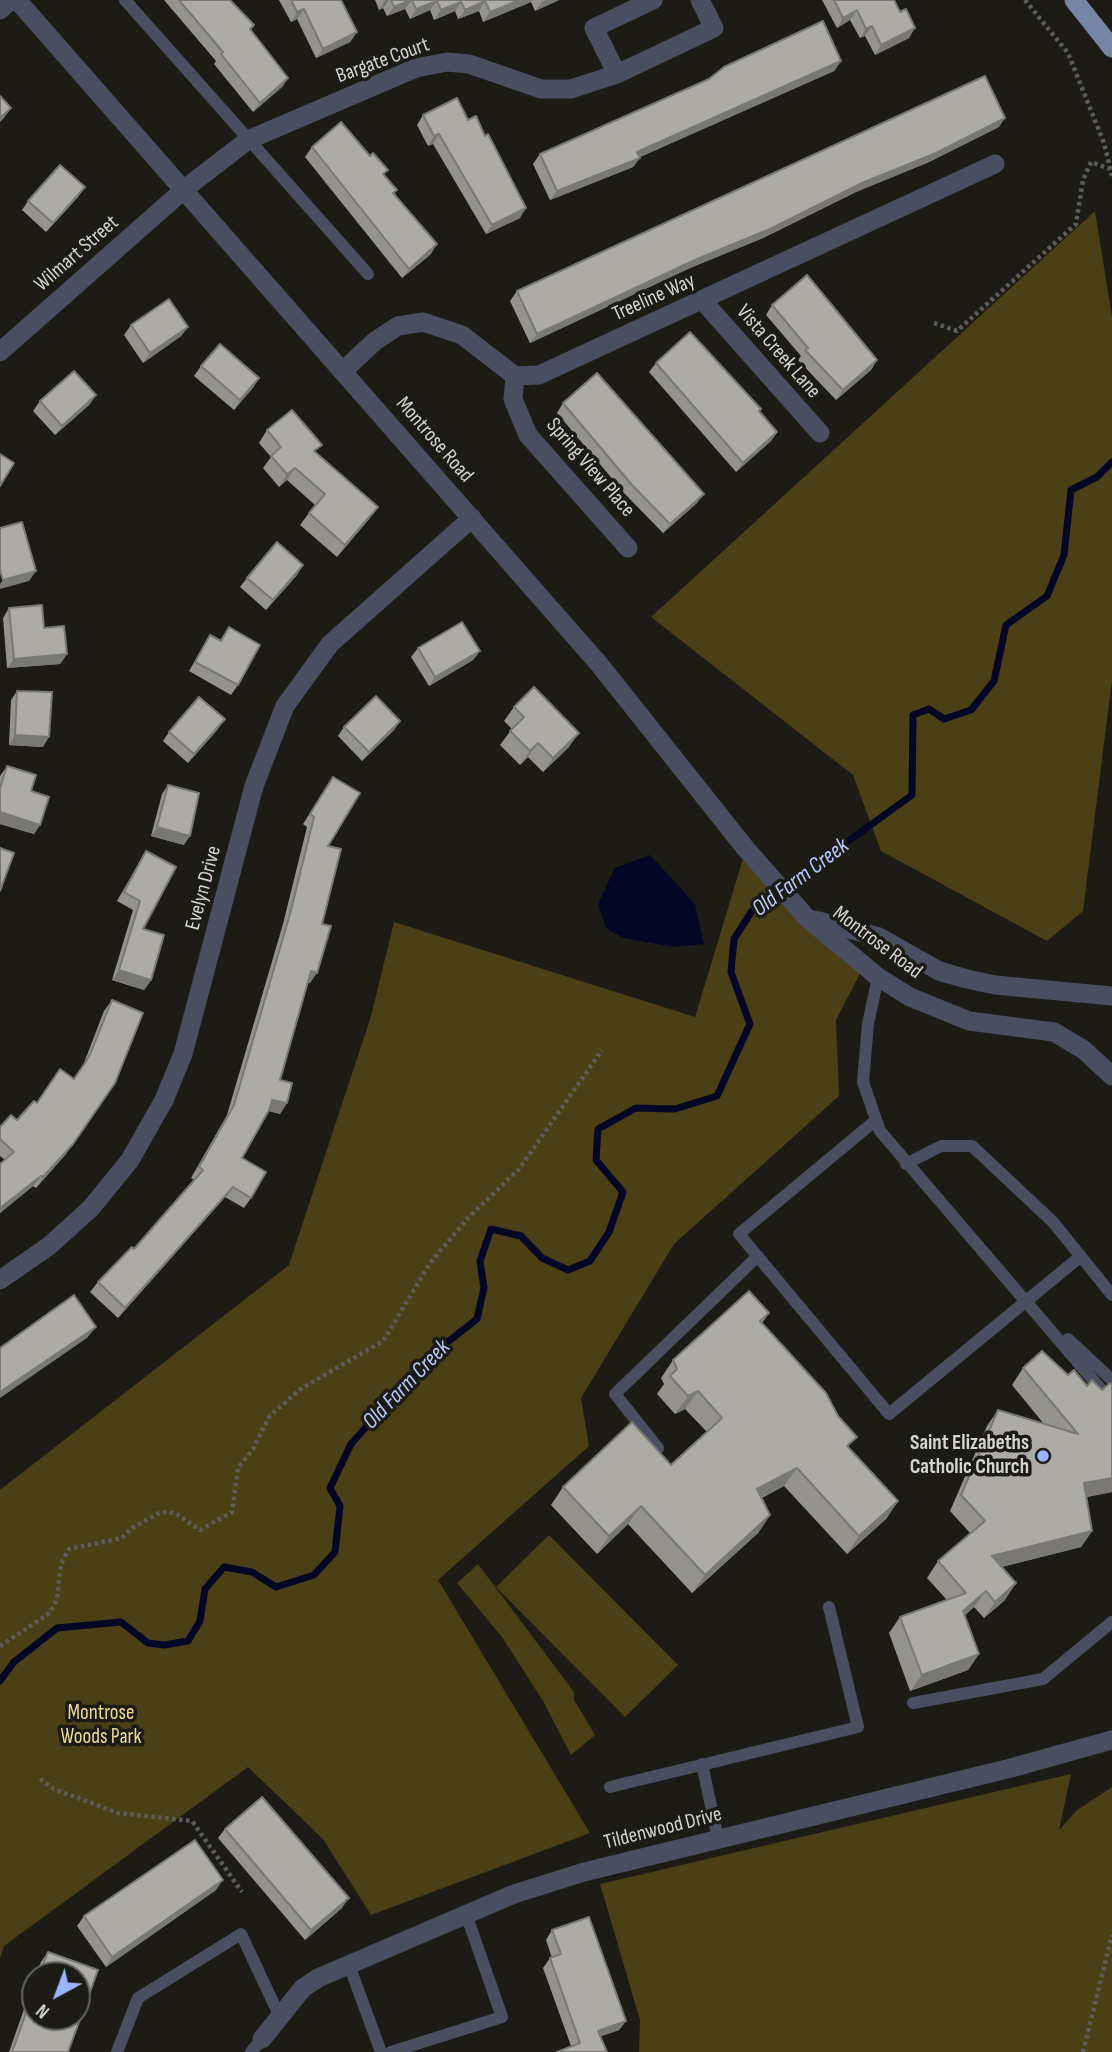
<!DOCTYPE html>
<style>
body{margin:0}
#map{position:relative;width:1112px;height:2052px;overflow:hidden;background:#1c1b16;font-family:"Sofia Sans Condensed",sans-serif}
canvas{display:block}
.north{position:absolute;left:21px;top:1961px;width:70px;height:70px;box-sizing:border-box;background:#1c1b16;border:2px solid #666561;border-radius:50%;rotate:221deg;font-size:19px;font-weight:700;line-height:28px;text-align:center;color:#d5d4d1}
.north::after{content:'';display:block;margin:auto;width:24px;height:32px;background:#9ab5fd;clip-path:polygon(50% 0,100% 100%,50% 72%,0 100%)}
</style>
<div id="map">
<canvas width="1112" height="2052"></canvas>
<div class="north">N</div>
</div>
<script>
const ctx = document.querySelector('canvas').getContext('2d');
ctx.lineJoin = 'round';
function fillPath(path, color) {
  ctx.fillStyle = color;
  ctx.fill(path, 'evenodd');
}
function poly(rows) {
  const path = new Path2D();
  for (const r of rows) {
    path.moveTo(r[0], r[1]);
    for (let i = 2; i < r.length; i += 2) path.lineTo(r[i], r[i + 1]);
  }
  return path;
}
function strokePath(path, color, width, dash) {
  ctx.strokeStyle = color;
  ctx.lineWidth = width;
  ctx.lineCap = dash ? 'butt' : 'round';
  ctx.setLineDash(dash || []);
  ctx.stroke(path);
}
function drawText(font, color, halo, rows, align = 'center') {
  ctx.font = font + ' "Sofia Sans Condensed",sans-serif';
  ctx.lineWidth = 7;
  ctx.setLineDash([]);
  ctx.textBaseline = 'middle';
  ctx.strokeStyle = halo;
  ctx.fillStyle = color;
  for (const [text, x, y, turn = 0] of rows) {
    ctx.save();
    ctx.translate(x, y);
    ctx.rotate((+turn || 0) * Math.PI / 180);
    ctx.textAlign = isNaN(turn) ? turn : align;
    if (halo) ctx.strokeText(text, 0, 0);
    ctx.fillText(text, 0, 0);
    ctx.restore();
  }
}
const green = poly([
 [1095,211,1112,317,1112,680,1083,911,1047,941,881,851,853,775,651,617],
 [746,849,866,962,836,1020,839,1096,674,1244,581,1398,589,1446,438,1580,590,1833,371,1915,323,1839,248,1767,4,1946,0,1958,0,1490,289,1265,371,1016,394,922,695,1017],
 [549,1535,678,1665,625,1717,496,1587],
 [478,1564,574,1692,574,1700,595,1735,571,1755,543,1701,502,1637,457,1583],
 [1071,1774,1059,1830,1076,1811,1112,1787,1112,2052,639,2052,640,2020,600,1884]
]);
const water = poly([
 [650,855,695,904,704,944,675,947,623,938,606,928,598,904,615,868]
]);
const stream = poly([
 [0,1681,14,1662,57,1628,121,1622,148,1643,164,1645,188,1641,200,1621,205,1589,224,1567,252,1572,276,1587,314,1575,335,1552,340,1506,330,1488,351,1444,426,1359,477,1319,484,1288,480,1261,491,1229,521,1236,542,1258,568,1270,590,1261,609,1232,623,1192,596,1160,598,1129,636,1108,675,1109,717,1096,750,1024,731,972,734,939,752,911,912,795,913,715,929,709,944,719,971,710,994,681,1006,625,1047,596,1064,555,1071,490,1097,477,1112,462]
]);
const path = poly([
 [1025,0,1068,53,1104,143,1112,176],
 [934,323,957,331,1076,224,1083,180,1091,162,1110,169],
 [0,1646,50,1613,57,1599,61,1564,69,1549,122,1538,132,1528,161,1512,175,1513,200,1530,232,1512,238,1468,253,1449,269,1417,299,1390,383,1341,430,1263,468,1218,519,1169,602,1050],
 [40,1779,54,1789,118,1813,192,1821,242,1892],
 [1083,2052,1112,1935]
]);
const service = poly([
 [125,0,368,274],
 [878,977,868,1024,863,1082,880,1131,1105,1394],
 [876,1120,739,1234,889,1414,1081,1256],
 [906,1164,941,1146,972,1146,1053,1222,1112,1295],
 [1068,1339,1112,1380],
 [658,1448,615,1394,758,1256],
 [913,1703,1043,1679,1112,1622],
 [702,1764,718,1839],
 [610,1787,858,1727,829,1607],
 [349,1965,381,2052],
 [117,2052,138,1998,241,1934,280,2017],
 [251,2052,262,2039],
 [391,2052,502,2017,466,1914]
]);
const minor = poly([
 [0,10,11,0],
 [617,74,594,28,653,0],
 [703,301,820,433],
 [0,352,187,187,248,140,416,68,447,62,469,64,541,89,571,89,617,74,714,28,700,0],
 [343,371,375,341,398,326,423,322,462,335,515,376,539,375,995,164],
 [515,376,513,399,528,435,628,548],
 [262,2039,303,1988,318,1978,514,1894,584,1872,1011,1768,1112,1740]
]);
const tertiary = poly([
 [17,0,599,664,746,849,807,918,878,977,910,997,969,1021,1054,1032,1084,1050,1112,1076],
 [815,920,879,937,939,971,967,979,995,985,1112,996],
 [0,1280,49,1246,91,1208,130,1160,164,1100,183,1054,254,786,285,706,330,644,472,518]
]);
const primary = poly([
 [1074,0,1112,48]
]);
const wall = poly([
 [164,0,230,0,254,25,251,30,288,78,282,87,253,112,214,64,216,61],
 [279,0,341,0,357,32,350,42,316,58,297,19,291,22],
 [375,0,559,0,535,11,531,2,483,22,479,11,458,19,455,11,434,20,430,10,410,19,405,9,387,16,383,8,379,10],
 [822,0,894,0,909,38,875,55,865,36,860,38,850,20,837,28],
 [841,61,834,71,640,157,633,167,550,200,533,164,540,154],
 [423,115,468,120,485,136,520,218,486,234,433,144,428,146,417,125],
 [999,127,929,162,856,192,763,238,690,268,530,343,510,301,517,291],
 [312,147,384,175,431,254,402,278,305,157],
 [78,197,46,232,22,210,28,201],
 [772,305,877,360,871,370,836,400,798,360,801,356,766,315],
 [131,325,188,327,181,336,143,363,124,335],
 [656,363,761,409,759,412,777,432,771,441,736,472,649,372],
 [201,366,259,378,234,410,194,376],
 [96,395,89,405,55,435,33,411,40,401],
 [563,403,697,503,663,533,625,494,557,413],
 [267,430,316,453,369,519,337,557,300,525,315,505,287,480,279,487,263,468,271,457,259,443],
 [297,575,266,610,240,587,247,578],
 [9,608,44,628,67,654,60,664,7,668,3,618],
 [229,627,238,685,231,695,189,671,210,635,220,641],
 [418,648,480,651,473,660,429,686,411,657],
 [17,691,43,747,9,745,11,700],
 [514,707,569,747,543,772,528,757,520,765,500,745,512,729,504,721],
 [400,721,394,730,362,761,338,736,344,727],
 [218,729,188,763,163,741,169,732],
 [7,766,31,791,40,825,34,834,0,824,0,776],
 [333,777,322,924,310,983,308,982,280,1080,287,1103,280,1114,269,1111,242,1158,251,1198,244,1208,225,1197,118,1318,90,1292,98,1282,134,1249,195,1180,191,1178,227,1115,283,924,307,827,303,824],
 [168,785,184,845,151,836,162,794],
 [146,851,143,929,151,980,144,990,112,980,133,910,117,901,140,861],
 [112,1000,66,1154,36,1188,33,1186,0,1213,0,1164,5,1160,0,1156,0,1127,17,1120,36,1103,74,1079,82,1068,104,1011],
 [769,1313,762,1323,849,1448,898,1501,886,1519,847,1554,784,1486,762,1498,770,1515,758,1533,692,1593,628,1524,597,1554,551,1505,563,1487,671,1465,707,1432,685,1409,675,1414,657,1394,664,1384,661,1378,673,1360],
 [1023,1368,1068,1375,1087,1386,1102,1390,1112,1384,1112,1492,1086,1497,1092,1531,1081,1547,1002,1567,1005,1600,984,1618,974,1607,965,1615,979,1654,968,1670,910,1691,889,1633,900,1617,947,1600,927,1578,938,1561,971,1534,950,1511,987,1426,998,1410,1044,1424,1012,1385],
 [225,1829,342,1908,305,1940,218,1838],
 [216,1890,106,1967,77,1926,84,1916],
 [552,1930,626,2021,619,2030,571,2046,543,1968,550,1958,552,1958,546,1940],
 [48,1952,98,1970,68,2052,9,2052,35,1978,35,2017,77,2017,77,1975,36,1975,41,1962]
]);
const shadedWall = poly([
 [385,0,389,0,383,8,379,10],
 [412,0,405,9,387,16,394,7],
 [520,0,533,0,531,2,483,22,490,12],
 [546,0,559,0,535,11,542,2],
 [437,1,430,10,410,19,416,9],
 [485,1,479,11,458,19,465,10],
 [461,2,455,11,434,20,441,10],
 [304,9,297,19,291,22,297,12],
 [857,10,850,20,837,28,843,18],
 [872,26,865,36,860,38,866,29],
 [915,28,909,38,875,55,881,45],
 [357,32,350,42,316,58,323,49],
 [841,61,834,71,631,161,637,152],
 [288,78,282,87,253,112,260,103],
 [11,108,4,118,0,122,0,118],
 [1005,118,999,127,929,162,856,192,763,238,690,268,530,343,537,334,697,259],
 [439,134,433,144,428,146,434,136],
 [640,158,633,167,550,200,557,191],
 [85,187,78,197,46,232,53,223],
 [526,208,520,218,486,234,492,225],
 [437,244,431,254,402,278,409,269],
 [188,327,181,336,143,363,150,353],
 [877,360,871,370,836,400,843,390],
 [259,378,253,388,234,410,240,400],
 [96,395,89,405,55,435,62,426],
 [777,432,771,441,736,472,743,463],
 [295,468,287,480,279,487,287,474],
 [704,494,697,503,663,533,670,524],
 [378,507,369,519,337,557,345,545],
 [303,565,297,575,266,610,273,600],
 [36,571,29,581,0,589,0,584,3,580],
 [480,651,473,660,429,686,435,677],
 [67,654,60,664,7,668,14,659],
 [225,719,218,729,188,763,194,754],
 [400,721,394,730,362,761,369,752],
 [579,733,569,747,543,772,553,758],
 [15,735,49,737,43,747,9,745],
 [538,743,528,757,520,765,530,751],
 [0,812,40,825,34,834,0,824],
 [157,827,190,836,184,845,151,836],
 [119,970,151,980,144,990,112,980],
 [311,971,317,973,310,983,304,981],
 [272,1100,287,1103,280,1114,265,1110],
 [73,1144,66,1154,36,1188,43,1177],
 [41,1176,33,1186,0,1213,0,1208],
 [233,1187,225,1197,118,1318,125,1308],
 [96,1327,87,1338,0,1398,0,1392],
 [698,1391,685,1409,675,1414,688,1396],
 [797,1468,784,1486,745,1506,757,1489],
 [1112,1478,1112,1492,1072,1500,1084,1483],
 [898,1501,886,1519,847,1554,859,1536],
 [641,1506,628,1524,597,1554,609,1536],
 [770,1515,758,1533,692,1593,705,1575],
 [1092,1531,1081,1547,981,1572,992,1556],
 [1016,1583,1005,1600,984,1618,995,1602],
 [986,1591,974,1607,952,1627,963,1611],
 [979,1654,968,1670,910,1691,922,1675],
 [223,1880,216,1890,106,1967,112,1957],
 [349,1898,342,1908,305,1940,311,1930],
 [626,2021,619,2030,591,2040,598,2031]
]);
const building = poly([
 [179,0,230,0,254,25,250,29,288,78,260,103,221,54,223,52,179,0],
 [291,0,341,0,357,32,323,49,304,9,297,12,291,0],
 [391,0,410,0,394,7,391,0],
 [412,0,520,0,490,12,485,1,465,10,461,2,441,10,437,1,416,9,412,0],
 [834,0,894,0,900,12,906,9,915,28,881,45,872,26,866,29,857,10,843,18,834,0],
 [823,21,841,61,637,152,640,158,557,191,540,154,709,79,724,67,823,21],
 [985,76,1005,118,936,153,862,183,770,229,697,259,537,334,517,291,985,76],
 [0,96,11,108,0,118,0,96],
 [457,98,468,120,476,116,485,136,488,134,526,208,492,225,439,134,434,136,423,115,457,98],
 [341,122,370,156,373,153,388,170,383,174,397,190,393,193,437,244,409,269,312,147,341,122],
 [60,165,85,187,53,223,28,201,60,165],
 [807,275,877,360,843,390,805,350,808,348,772,305,807,275],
 [169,299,188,327,150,353,131,325,169,299],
 [690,332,761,409,759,411,777,432,743,463,656,363,690,332],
 [220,344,259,378,240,400,201,366,220,344],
 [74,371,96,395,62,426,40,401,74,371],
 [597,373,704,494,670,524,632,485,563,403,597,373],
 [292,410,322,445,314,451,378,507,345,545,309,513,325,494,295,468,287,474,271,456,281,447,267,430,292,410],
 [0,454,14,463,0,486,0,454],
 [22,522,36,571,3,580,0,570,0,528,22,522],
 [277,542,303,565,273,600,247,578,277,542],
 [42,605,44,628,64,626,67,654,14,659,9,608,42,605],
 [462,622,480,651,435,677,418,648,462,622],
 [229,627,260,645,238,685,195,662,210,635,221,641,229,627],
 [534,687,579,733,553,758,538,743,530,751,510,731,524,717,514,707,534,687],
 [17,691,52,692,49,737,15,735,17,691],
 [376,696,400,721,369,752,344,727,376,696],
 [199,697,225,719,194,754,169,732,199,697],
 [7,766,36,775,31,791,49,797,40,825,0,812,0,788,7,766],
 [333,777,360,793,328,846,341,849,322,924,331,926,317,973,311,971,280,1080,292,1083,287,1103,272,1100,269,1110,242,1158,266,1172,251,1198,233,1187,125,1308,98,1282,132,1247,134,1249,203,1170,199,1167,234,1105,290,914,314,817,310,814,333,777],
 [168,785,199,793,190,836,157,827,168,785],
 [0,848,14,853,0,891,0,848],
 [146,851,176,867,143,929,164,935,151,980,119,970,140,901,124,892,146,851],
 [112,1000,143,1013,115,1083,73,1144,43,1177,41,1176,0,1208,0,1164,14,1152,0,1139,0,1127,11,1115,17,1120,34,1101,37,1103,60,1069,74,1079,89,1057,112,1000],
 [749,1291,769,1313,760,1321,826,1393,838,1416,857,1437,847,1446,898,1501,859,1536,797,1468,757,1489,770,1515,705,1575,641,1506,609,1536,563,1487,632,1422,671,1465,722,1418,698,1391,688,1396,670,1376,677,1369,673,1360,749,1291],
 [74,1295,96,1327,0,1392,0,1348,74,1295],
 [1042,1351,1068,1375,1074,1370,1087,1386,1092,1380,1102,1390,1110,1383,1112,1384,1112,1478,1084,1483,1092,1531,992,1556,1016,1583,995,1602,986,1591,963,1611,979,1654,922,1675,900,1617,966,1593,938,1561,985,1521,961,1495,998,1410,1078,1434,1023,1368,1042,1351],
 [262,1797,349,1898,311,1930,225,1829,262,1797],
 [195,1840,223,1880,112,1957,84,1916,195,1840],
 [589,1917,626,2021,598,2031,607,2052,557,2052,580,2043,550,1958,561,1954,552,1930,589,1917],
 [48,1952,98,1970,68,2052,12,2052,35,1988,35,2017,77,2017,77,1975,39,1975,48,1952]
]);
const markers = [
 [1043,1456,7,"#9ab5fd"]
];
const streetNames = [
 ["Bargate Court",383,61,-20],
 ["Wilmart Street",77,254,-41],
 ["Treeline Way",654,298,-24],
 ["Vista Creek Lane",778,352,49],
 ["Montrose Road",434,440,49],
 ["Spring View Place",590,468,49],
 ["Evelyn Drive",204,888,-75],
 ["Montrose Road",877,943,37],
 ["Tildenwood Drive",663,1829,-14]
];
const poiNames = [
 ["Saint Elizabeths",1029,1444],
 ["Catholic Church",1029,1468]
];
const parkNames = [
 ["Montrose",101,1714],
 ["Woods Park",101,1738]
];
const waterNames = [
 ["Old Farm Creek",801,878,-37],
 ["Old Farm Creek",407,1385,-46]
];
fillPath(green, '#4b3f16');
fillPath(water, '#030725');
strokePath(stream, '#030725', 7);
strokePath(path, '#5d5c58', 4.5, [3.5, 3.5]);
strokePath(service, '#494f60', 12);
strokePath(minor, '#494f60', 19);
strokePath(tertiary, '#494f60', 19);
strokePath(primary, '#7684a6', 19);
fillPath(wall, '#95938e');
fillPath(shadedWall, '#797874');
fillPath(building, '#adaba5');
strokePath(building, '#797874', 2);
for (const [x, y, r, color] of markers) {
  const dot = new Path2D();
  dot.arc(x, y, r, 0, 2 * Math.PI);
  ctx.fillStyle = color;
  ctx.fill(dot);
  strokePath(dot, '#1c1b16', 2.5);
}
drawText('21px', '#d5d4d1', '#1c1b16', streetNames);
drawText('bold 21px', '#d5d4d1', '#1c1b16', poiNames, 'right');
drawText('21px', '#f0d991', '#1c1b16', parkNames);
drawText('italic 23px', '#b7cbff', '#1c1b16', waterNames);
</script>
